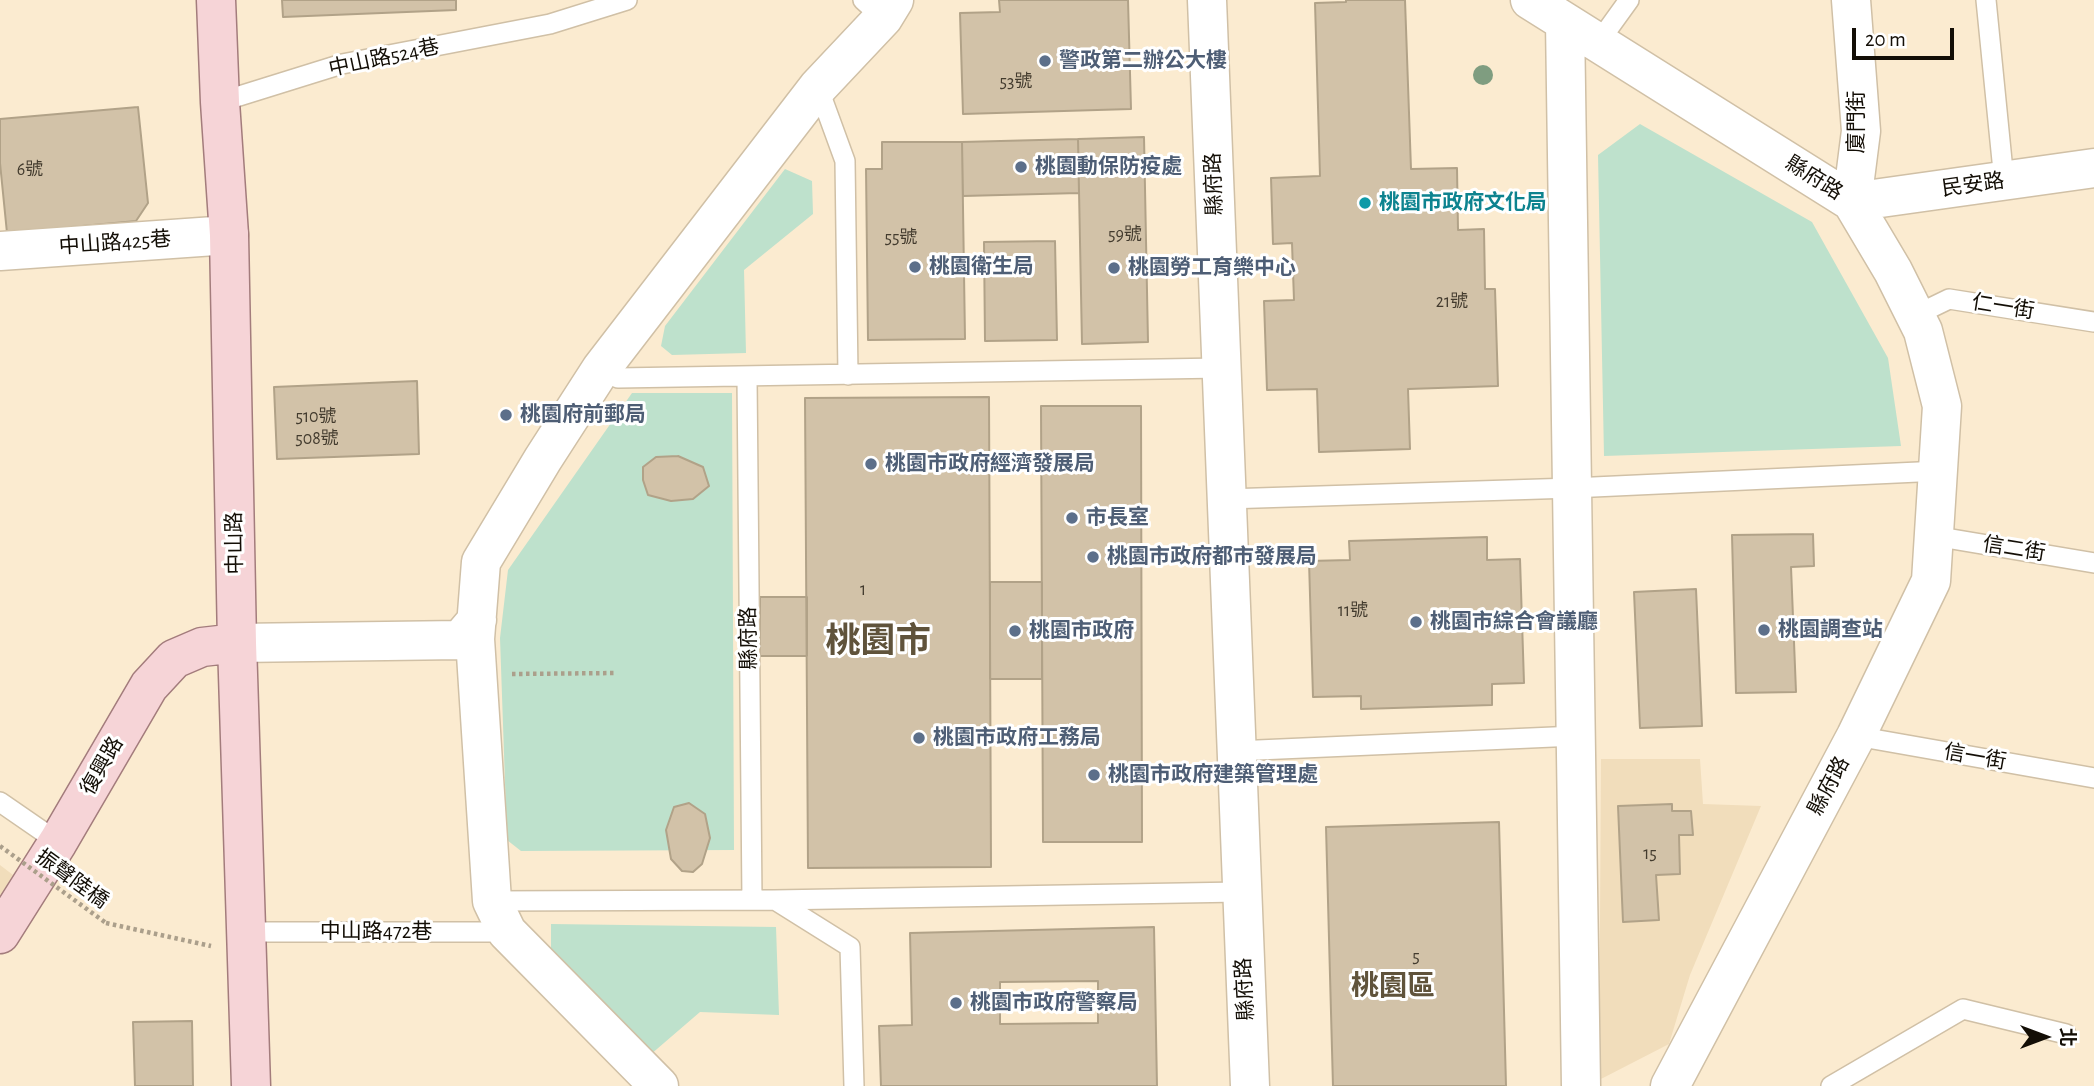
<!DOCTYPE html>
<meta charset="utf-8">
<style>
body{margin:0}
#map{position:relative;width:2094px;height:1086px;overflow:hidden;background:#fbebd0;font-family:"Alegreya Sans","Noto Sans TC",sans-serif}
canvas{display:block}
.north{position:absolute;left:2010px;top:1002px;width:70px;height:70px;-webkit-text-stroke:5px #fff;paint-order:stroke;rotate:90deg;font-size:19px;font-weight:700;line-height:28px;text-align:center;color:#130e06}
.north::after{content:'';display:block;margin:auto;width:24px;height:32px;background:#130e06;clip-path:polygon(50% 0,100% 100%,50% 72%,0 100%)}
.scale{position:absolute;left:1852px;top:28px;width:102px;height:32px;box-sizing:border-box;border:4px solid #130e06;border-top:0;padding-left:9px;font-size:21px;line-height:24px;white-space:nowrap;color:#130e06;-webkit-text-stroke:5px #fff;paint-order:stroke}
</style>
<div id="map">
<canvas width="2094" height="1086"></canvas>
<div class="north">北</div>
<div class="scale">20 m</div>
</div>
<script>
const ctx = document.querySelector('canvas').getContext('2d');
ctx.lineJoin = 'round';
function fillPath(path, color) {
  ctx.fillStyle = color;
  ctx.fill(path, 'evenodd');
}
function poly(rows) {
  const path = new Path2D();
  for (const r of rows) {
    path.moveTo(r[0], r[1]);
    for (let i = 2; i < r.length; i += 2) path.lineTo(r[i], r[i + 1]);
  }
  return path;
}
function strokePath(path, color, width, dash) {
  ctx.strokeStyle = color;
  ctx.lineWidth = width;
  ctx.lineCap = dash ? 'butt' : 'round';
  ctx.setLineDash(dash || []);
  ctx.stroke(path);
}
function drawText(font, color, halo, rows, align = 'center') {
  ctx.font = font + ' "Alegreya Sans","Noto Sans TC",sans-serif';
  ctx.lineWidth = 6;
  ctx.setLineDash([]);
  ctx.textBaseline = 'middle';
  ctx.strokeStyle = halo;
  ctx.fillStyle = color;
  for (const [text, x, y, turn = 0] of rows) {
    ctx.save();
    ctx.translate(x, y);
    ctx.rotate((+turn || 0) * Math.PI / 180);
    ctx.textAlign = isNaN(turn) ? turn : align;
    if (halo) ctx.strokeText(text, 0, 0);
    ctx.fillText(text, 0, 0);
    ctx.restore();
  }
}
const built = poly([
 [1601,759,1700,759,1703,804,1761,806,1690,975,1669,1044,1599,1080],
 [0,865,13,875,0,896]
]);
const green = poly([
 [1640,124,1812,222,1888,358,1901,446,1604,456,1598,155],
 [785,169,812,181,813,214,744,270,746,353,672,355,661,346,665,326],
 [632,393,732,393,734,850,521,851,507,840,500,638,508,570],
 [551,924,776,927,779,1015,700,1012,650,1055,551,950]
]);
const building = poly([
 [282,0,456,0,456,10,283,17,282,0],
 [999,0,1128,0,1131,109,963,114,960,13,1000,12,999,0],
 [1346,0,1405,0,1411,169,1457,168,1458,230,1484,229,1485,289,1495,289,1498,386,1408,389,1410,449,1319,452,1317,389,1267,390,1264,301,1294,300,1292,243,1273,244,1271,178,1320,176,1315,3,1346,2,1346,0],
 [138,107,148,203,136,221,7,233,0,163,0,119,138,107],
 [1144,137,1148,342,1082,344,1078,139,1144,137],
 [1078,139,1079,193,963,196,962,142,1078,139],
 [882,142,962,142,965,339,868,340,866,169,882,169,882,142],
 [1055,241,1057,340,985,341,984,242,1055,241],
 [417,381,419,454,277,459,274,387,417,381],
 [989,397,991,867,808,868,805,398,989,397],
 [1041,406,1141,406,1142,842,1043,842,1041,406],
 [678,456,703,467,709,486,693,499,671,501,648,495,643,480,643,467,656,457,678,456],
 [1813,534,1814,566,1791,567,1796,692,1736,693,1732,535,1813,534],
 [1487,537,1487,560,1520,559,1524,683,1492,684,1492,705,1361,709,1361,696,1313,697,1309,561,1350,560,1349,541,1487,537],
 [990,582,1042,582,1042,679,990,679,990,582],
 [1696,589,1702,726,1640,728,1634,592,1696,589],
 [760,597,807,597,807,656,760,656,760,597],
 [689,803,705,814,710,838,702,864,693,872,682,871,671,859,666,830,674,807,689,803],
 [1672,804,1672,811,1691,811,1693,835,1679,835,1680,874,1656,875,1659,920,1623,922,1618,806,1672,804],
 [1499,822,1506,1086,1333,1086,1326,827,1499,822],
 [1154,927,1157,1086,881,1086,879,1026,912,1025,910,933,1154,927],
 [1098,981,1098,1023,1000,1024,1000,982,1098,981],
 [192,1021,193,1086,135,1086,133,1022,192,1021]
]);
const path = poly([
 [512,674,617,673],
 [106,923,211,946]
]);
const lane = poly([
 [863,0,883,18],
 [1986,0,2004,181],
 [1598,43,1629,0],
 [818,87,845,161,848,375],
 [220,102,342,64,550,24,627,0],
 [1916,315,1949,299,2094,322],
 [601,369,618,378,1221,368],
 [747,377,752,900],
 [1226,499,1572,488,1940,471],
 [1934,536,2094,563],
 [1856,736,2094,778],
 [1235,751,1576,736],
 [0,802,58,842],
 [775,900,850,947,854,1086],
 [492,901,774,900,1240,892],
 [246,932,507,932],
 [1831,1086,1963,1009,2066,1034]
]);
const street = poly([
 [1207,0,1250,1086],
 [1530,0,1852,202,1893,271,1923,331,1942,406,1931,581,1856,736,1670,1086],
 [1851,0,1861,131,1852,202],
 [1565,22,1581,1086],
 [1852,202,2094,168],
 [0,251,229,235],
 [237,643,460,640,477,620],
 [659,1086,507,932,492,901,475,639,481,562,543,459,601,369,818,87,883,18,894,0]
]);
const primary = poly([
 [216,0,220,102,229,235,237,643,251,1086],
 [0,934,58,842,149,686,174,659,202,647,237,643]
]);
const pathBridge = poly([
 [0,846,106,923]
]);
const trees = [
 [1483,75]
];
const markers = [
 [1045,61,7,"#5c6f8a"],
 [1021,167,7,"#5c6f8a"],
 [1365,203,7,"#0f9aa8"],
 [915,267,7,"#5c6f8a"],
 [1114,268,7,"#5c6f8a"],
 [506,415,7,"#5c6f8a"],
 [871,464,7,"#5c6f8a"],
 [1072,518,7,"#5c6f8a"],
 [1093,557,7,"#5c6f8a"],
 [1416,622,7,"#5c6f8a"],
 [1764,630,7,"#5c6f8a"],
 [1015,631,7,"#5c6f8a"],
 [919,738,7,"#5c6f8a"],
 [1094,775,7,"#5c6f8a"],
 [956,1003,7,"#5c6f8a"]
];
const numberNames = [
 ["53號",1016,82],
 ["6號",30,170],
 ["59號",1125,235],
 ["55號",901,238],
 ["21號",1452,302],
 ["510號",316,417],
 ["508號",317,439],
 ["1",863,590],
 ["11號",1353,611],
 ["15",1650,854],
 ["5",1416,957]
];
const streetNames = [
 ["中山路524巷",384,58,-12],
 ["廈門街",1857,122,-90],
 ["縣府路",1814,178,32],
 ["縣府路",1214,184,-92],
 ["民安路",1973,185,-8],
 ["中山路425巷",115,243,-4],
 ["仁一街",2003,307,9],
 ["中山路",235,543,-91],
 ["信二街",2014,549,9],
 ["縣府路",749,638,-91],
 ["信一街",1975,757,10],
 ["復興路",102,766,-60],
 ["縣府路",1829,786,-62],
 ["振聲陸橋",72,879,36],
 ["中山路472巷",376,932],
 ["縣府路",1245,989,-93]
];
const serviceNames = [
 ["警政第二辦公大樓",1059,61],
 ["桃園動保防疫處",1035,167],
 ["桃園衛生局",929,267],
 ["桃園勞工育樂中心",1128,268],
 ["桃園府前郵局",520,415],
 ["桃園市政府經濟發展局",885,464],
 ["市長室",1086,518],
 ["桃園市政府都市發展局",1107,557],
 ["桃園市綜合會議廳",1430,622],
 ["桃園調查站",1778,630],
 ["桃園市政府",1029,631],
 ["桃園市政府工務局",933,738],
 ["桃園市政府建築管理處",1108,775],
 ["桃園市政府警察局",970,1003]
];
const cultureNames = [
 ["桃園市政府文化局",1379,203]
];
const districtNames = [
 ["桃園區",1393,987]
];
const townNames = [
 ["桃園市",878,641]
];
fillPath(built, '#f1ddbb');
fillPath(green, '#bee1cc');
fillPath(building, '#d2c2a8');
strokePath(building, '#b1a288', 2);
strokePath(lane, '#d0c0a6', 22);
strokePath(street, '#d0c0a6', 41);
strokePath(primary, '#a37c7c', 41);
strokePath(path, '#ab9f8b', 4.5, [3.5, 3.5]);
strokePath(lane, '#fff', 19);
strokePath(street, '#fff', 38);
strokePath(primary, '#f6d4d7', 38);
strokePath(pathBridge, '#ab9f8b', 4.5, [3.5, 3.5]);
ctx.fillStyle = '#7f9d80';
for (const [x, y] of trees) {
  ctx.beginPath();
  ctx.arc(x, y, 10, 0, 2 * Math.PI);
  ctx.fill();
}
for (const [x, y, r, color] of markers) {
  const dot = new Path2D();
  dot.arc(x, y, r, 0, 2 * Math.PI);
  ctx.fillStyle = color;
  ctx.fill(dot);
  strokePath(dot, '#fff', 2.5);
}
drawText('18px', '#433b2e', null, numberNames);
drawText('21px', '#130e06', '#fff', streetNames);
drawText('bold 21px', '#4e5e75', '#fff', serviceNames, 'left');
drawText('bold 21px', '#0d838f', '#fff', cultureNames, 'left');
drawText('bold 28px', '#60533b', '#fff', districtNames);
drawText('bold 35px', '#60533b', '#fff', townNames);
</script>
